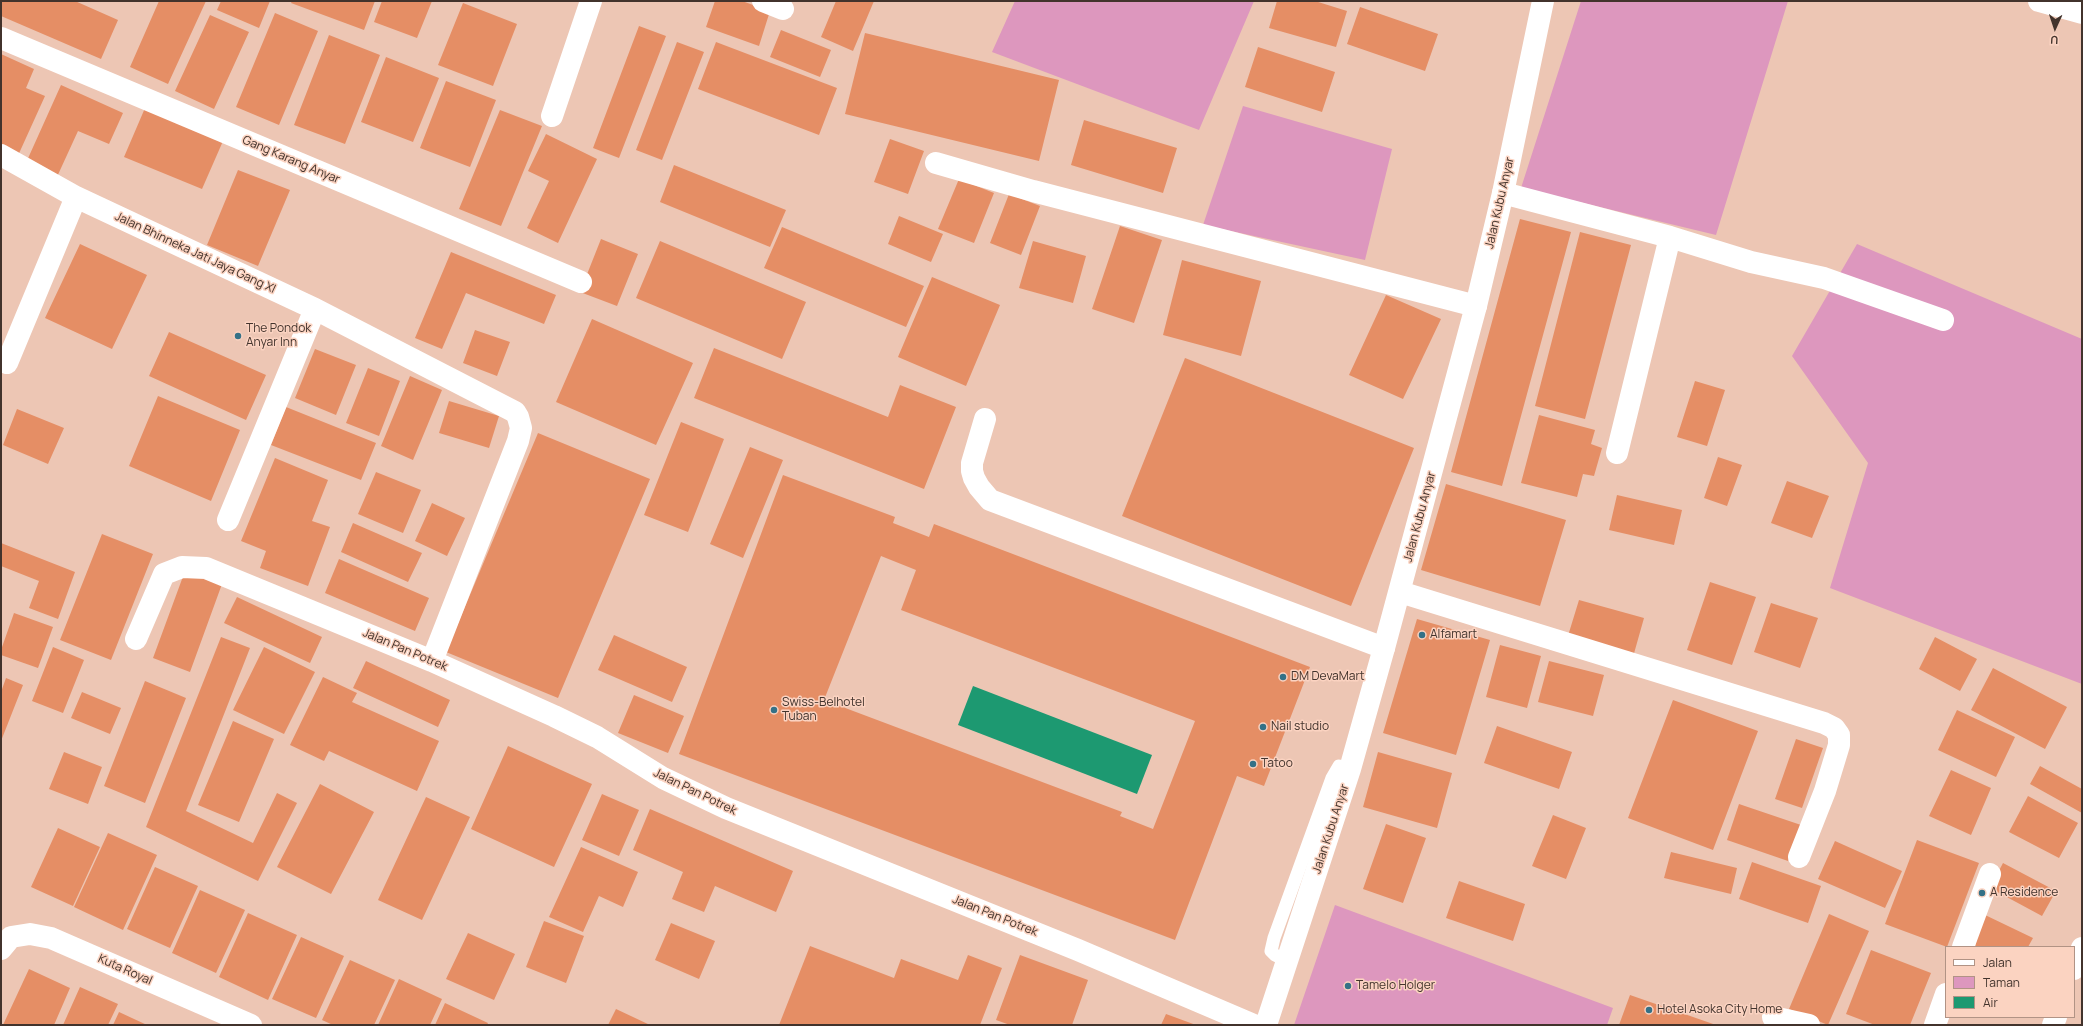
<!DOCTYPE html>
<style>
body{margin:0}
#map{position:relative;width:2083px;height:1026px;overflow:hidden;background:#edc6b4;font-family:Manrope,sans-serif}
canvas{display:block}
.frame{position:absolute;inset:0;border:2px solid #42332c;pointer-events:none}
.legend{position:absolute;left:1945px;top:946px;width:130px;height:72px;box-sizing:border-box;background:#fbd3c1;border:1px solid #b19385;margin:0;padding:5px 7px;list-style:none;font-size:12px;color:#42332c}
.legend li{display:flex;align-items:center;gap:8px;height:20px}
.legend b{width:20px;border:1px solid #b19385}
.north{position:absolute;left:2035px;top:8px;width:40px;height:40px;-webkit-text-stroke:3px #fbd3c1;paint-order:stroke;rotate:183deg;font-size:11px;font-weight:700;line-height:16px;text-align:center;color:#42332c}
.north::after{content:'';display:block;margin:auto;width:14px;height:18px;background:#42332c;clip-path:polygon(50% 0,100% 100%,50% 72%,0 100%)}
</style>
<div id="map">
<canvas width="2083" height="1026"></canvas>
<div class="frame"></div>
<ul class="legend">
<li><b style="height:5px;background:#fff"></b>Jalan</li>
<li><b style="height:11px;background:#dd97be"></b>Taman</li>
<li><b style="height:11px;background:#1d9971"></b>Air</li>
</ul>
<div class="north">U</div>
</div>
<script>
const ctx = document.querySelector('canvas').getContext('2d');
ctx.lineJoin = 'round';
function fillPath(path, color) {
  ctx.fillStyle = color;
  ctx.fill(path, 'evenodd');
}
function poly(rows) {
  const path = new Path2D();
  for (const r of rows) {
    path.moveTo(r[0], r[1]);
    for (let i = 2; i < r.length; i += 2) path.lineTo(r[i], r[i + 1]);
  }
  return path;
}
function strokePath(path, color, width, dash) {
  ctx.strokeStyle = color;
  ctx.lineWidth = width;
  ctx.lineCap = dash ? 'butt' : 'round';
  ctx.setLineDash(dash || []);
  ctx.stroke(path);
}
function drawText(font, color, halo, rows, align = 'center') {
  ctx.font = font + ' Manrope,sans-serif';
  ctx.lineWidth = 3;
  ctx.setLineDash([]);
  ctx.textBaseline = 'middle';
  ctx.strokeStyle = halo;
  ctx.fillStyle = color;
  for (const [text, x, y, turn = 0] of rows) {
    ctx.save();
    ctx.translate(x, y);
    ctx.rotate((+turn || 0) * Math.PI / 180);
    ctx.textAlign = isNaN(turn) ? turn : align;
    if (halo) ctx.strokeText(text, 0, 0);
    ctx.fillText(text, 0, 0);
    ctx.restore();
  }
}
const green = poly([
 [1015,1,1254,1,1199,130,992,52],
 [1581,1,1788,1,1716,235,1521,188],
 [1243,106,1392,149,1365,260,1203,225],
 [1857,244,2082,339,2082,684,1830,588,1868,463,1792,356],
 [1335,905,1613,1008,1607,1025,1294,1025]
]);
const water = poly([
 [973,686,1152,755,1137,794,958,725]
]);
const building = poly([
 [1,1,75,1,118,20,101,59,1,16],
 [159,1,206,1,168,84,130,67],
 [221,1,270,1,259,28,217,10],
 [292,1,375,1,364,30,291,3],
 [382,1,432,1,417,38,374,22],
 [715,1,742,1,770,11,759,46,706,27],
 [836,1,874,1,853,51,821,37],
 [1277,1,1315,1,1347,11,1336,47,1269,28],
 [463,3,517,24,493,86,438,65],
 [1360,7,1438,34,1425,71,1347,44],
 [275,13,318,31,279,125,236,107],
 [210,15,249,32,214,109,175,91],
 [639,26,666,36,619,158,593,148],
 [781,30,831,50,820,77,770,57],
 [865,33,1059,80,1039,161,845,114],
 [329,35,380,55,345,144,294,125],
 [677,42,704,52,662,160,636,150],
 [716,42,837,88,819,135,698,89],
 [1258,47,1335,72,1322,112,1245,87],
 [1,54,34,69,26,88,45,96,16,160,1,153],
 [386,57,439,78,413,142,361,122],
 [446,81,496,100,470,167,420,148],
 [61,85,123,113,109,144,78,131,56,179,25,165],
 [145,108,223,141,202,189,124,157],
 [500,110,542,126,501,226,459,209],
 [1084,120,1177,148,1163,193,1071,165],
 [546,134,597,159,558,243,527,228,549,181,528,171],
 [890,139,924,151,908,194,874,182],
 [674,165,786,210,770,247,660,202],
 [238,170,290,190,258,266,207,245],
 [959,179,994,193,974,243,938,229],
 [1009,194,1040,206,1021,255,990,243],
 [899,216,943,234,931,262,888,244],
 [1520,219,1571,232,1502,486,1451,472],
 [1120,226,1162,240,1134,323,1092,309],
 [782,227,924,286,906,327,764,268],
 [1580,232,1631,245,1585,419,1535,406],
 [601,239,638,254,617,306,580,292],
 [660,241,806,302,782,359,636,298],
 [1033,241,1086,256,1073,303,1019,288],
 [80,244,147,275,112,349,45,318],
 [451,252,556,295,544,324,466,293,442,349,415,338],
 [1182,260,1261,281,1241,356,1163,335],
 [932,277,1000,305,966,386,898,357],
 [1386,295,1441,319,1403,399,1349,375],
 [592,319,693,363,656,445,556,402],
 [475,330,510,342,497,376,463,363],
 [169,332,266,375,246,420,149,376],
 [714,348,888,417,900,385,956,407,924,489,694,398],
 [315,349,356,365,336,415,295,398],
 [1185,358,1414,448,1351,606,1122,516],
 [368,368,400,381,379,436,346,423],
 [410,376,442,390,413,460,381,446],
 [1695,381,1725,390,1707,446,1677,437],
 [158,396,240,430,211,501,129,466],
 [449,401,499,416,489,448,439,433],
 [286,407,376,443,361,480,271,445],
 [17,409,64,428,48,464,3,445],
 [1539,415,1595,430,1591,444,1602,448,1594,476,1583,474,1577,497,1521,483],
 [681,422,724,439,688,532,644,515],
 [538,433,650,479,558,698,446,652],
 [750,447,783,460,743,558,710,544],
 [1718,457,1742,465,1727,506,1704,498],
 [275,458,328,480,312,521,330,527,308,586,260,568,266,551,241,541],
 [376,472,421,490,403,533,358,514],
 [783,475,895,517,893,523,929,537,934,524,1310,667,1264,786,1237,776,1175,940,679,754],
 [881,556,916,570,901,610,1195,721,1153,829,1120,816,1122,812,824,700],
 [1787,481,1829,496,1812,538,1771,523],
 [1446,484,1566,520,1540,606,1421,570],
 [1617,495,1682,510,1674,545,1609,530],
 [432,503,465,518,447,556,415,541],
 [353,523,422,553,408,582,341,552],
 [102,534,153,554,111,660,60,640],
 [1,543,75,572,58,619,29,608,39,581,1,566],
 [339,559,429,598,415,631,325,593],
 [185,571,222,584,190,672,153,658],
 [1710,582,1756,597,1732,665,1687,650],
 [237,597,322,637,310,663,224,623],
 [1579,600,1644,618,1633,657,1567,639],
 [1771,603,1818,618,1800,668,1754,652],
 [14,613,53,627,38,668,1,655,1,650],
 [1417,619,1490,640,1456,755,1383,733],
 [614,635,687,667,672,702,598,670],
 [221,637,250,648,186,811,253,843,277,793,297,803,258,881,146,827],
 [1935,637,1977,659,1960,691,1919,669],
 [1500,645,1541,656,1527,708,1486,697],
 [53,647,84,660,63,713,32,701],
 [264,647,315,672,284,734,233,710],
 [366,661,450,700,438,727,353,688],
 [1549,661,1604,675,1593,716,1538,702],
 [1993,668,2067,707,2045,749,1971,710],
 [323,677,357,693,352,702,439,741,417,791,329,751,324,761,290,745],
 [6,678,23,685,1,741,1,692],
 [145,681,186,698,145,803,104,786],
 [82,692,121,708,110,734,71,718],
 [634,695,684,716,668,753,618,733],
 [1673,700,1758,731,1713,850,1628,818],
 [1957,710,2015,737,1996,777,1938,750],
 [233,721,274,739,239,822,198,805],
 [1497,726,1572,752,1559,789,1484,763],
 [1796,739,1823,748,1802,808,1775,799],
 [508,746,592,784,554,867,471,829],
 [64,752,102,767,88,804,49,789],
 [1378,752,1452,773,1437,828,1363,807],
 [2040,766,2082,789,2082,813,2030,784],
 [1951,770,1991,788,1971,835,1929,816],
 [320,784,374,812,331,894,277,867],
 [602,794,639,810,619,856,582,840],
 [2028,796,2078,823,2059,858,2009,832],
 [426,797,470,817,422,920,378,900],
 [1739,804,1801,825,1788,861,1727,840],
 [650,809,793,871,776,912,715,886,704,912,672,899,683,872,633,850],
 [1553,815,1586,828,1566,879,1532,866],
 [1386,824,1426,838,1403,903,1363,889],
 [58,828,100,847,73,906,31,887],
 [108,833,157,855,123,930,74,907],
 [1917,840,1979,863,1947,947,1885,924],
 [1835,841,1902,871,1885,908,1818,879],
 [581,847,638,872,623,907,599,896,583,932,549,917],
 [1671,852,1737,868,1731,894,1664,878],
 [1752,862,1821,886,1808,923,1739,899],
 [2003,863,2056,891,2042,916,1990,888],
 [155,867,198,886,170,948,127,929],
 [1459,881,1525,904,1513,941,1446,918],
 [200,890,245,910,216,973,172,953],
 [248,913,297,935,268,1000,219,977],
 [1829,914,1869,931,1828,1025,1789,1009],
 [1983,914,2033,938,2028,947,1975,947],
 [544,921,584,936,566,983,526,967],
 [671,923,715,941,699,979,655,960],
 [468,933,515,954,494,1000,446,979],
 [301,937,344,956,316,1018,272,999],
 [810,946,894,978,901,959,958,980,968,955,1002,968,980,1025,779,1025],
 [1871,950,1931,973,1910,1025,1875,1025,1846,1014],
 [1020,955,1088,980,1072,1025,1010,1025,996,1020],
 [350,960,395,980,374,1025,333,1025,322,1020],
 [29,969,70,988,54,1025,3,1025],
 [399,979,442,999,430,1025,378,1025],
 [80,987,118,1004,108,1025,63,1025],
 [1630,995,1716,1025,1619,1025],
 [445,1003,488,1023,487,1025,435,1025],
 [616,1009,650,1025,608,1025],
 [119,1012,147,1025,113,1025],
 [1166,1014,1196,1025,1161,1025]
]);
const service = poly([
 [1287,961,1275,955,1271,951,1274,938,1332,778,1339,766,1350,769]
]);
const minor = poly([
 [763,1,783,9],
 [1,38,581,282],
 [552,116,591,1],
 [1,155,76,197,315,309,515,412,518,417,521,428,518,441,432,661],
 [936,163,1033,191,1476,306],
 [1503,193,1670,237,1751,262,1824,278,1943,320],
 [7,363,76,197],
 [985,419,972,463,972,471,974,478,979,487,990,500,1384,648],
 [1617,453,1670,237],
 [228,520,315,309],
 [1400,592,1824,723,1834,728,1839,735,1839,745,1825,791,1799,857],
 [136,639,164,574,182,567,206,568,432,661,554,716,597,737,663,778,726,808,1078,950,1254,1025],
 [1963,947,1990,874],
 [1,949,11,937,30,934,51,938,251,1025],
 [2074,969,2082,948],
 [1773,1017,1809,1025],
 [1935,1025,1946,994],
 [2053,1025,2056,1017]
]);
const tertiary = poly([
 [2039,1,2082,13],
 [1266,1025,1350,769,1384,648,1476,306,1503,193,1543,1]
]);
const markers = [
 [238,336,4,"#347187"],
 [1422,635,4,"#347187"],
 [1283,677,4,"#347187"],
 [774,710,4,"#347187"],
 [1263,727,4,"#347187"],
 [1253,764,4,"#347187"],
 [1982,893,4,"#347187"],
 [1348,986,4,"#347187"],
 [1649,1010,4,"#347187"]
];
const streetNames = [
 ["Gang Karang Anyar",291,160,23],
 ["Jalan Kubu Anyar",1500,203,-77],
 ["Jalan Bhinneka Jati Jaya Gang XI",195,253,25],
 ["Jalan Kubu Anyar",1420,517,-75],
 ["Jalan Pan Potrek",405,650,23],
 ["Jalan Pan Potrek",695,792,26],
 ["Jalan Kubu Anyar",1331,829,-72],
 ["Jalan Pan Potrek",995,916,22],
 ["Kuta Royal",125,970,24]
];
const poiNames = [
 ["The Pondok",246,329],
 ["Anyar Inn",246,343],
 ["Alfamart",1430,635],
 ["DM DevaMart",1291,677],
 ["Swiss-Belhotel",782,703],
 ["Tuban",782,717],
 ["Nail studio",1271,727],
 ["Tatoo",1261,764],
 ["A Residence",1990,893],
 ["Tamelo Holger",1356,986],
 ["Hotel Asoka City Home",1657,1010]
];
fillPath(green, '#dd97be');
fillPath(water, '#1d9971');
fillPath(building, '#e58e65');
strokePath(service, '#fff', 13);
strokePath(minor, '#fff', 22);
strokePath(tertiary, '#fff', 22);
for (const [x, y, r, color] of markers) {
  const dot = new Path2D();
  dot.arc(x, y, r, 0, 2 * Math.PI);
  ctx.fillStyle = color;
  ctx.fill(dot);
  strokePath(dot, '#fbd3c1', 1.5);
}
drawText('12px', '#42332c', '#fbd3c1', streetNames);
drawText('12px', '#42332c', '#fbd3c1', poiNames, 'left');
</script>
